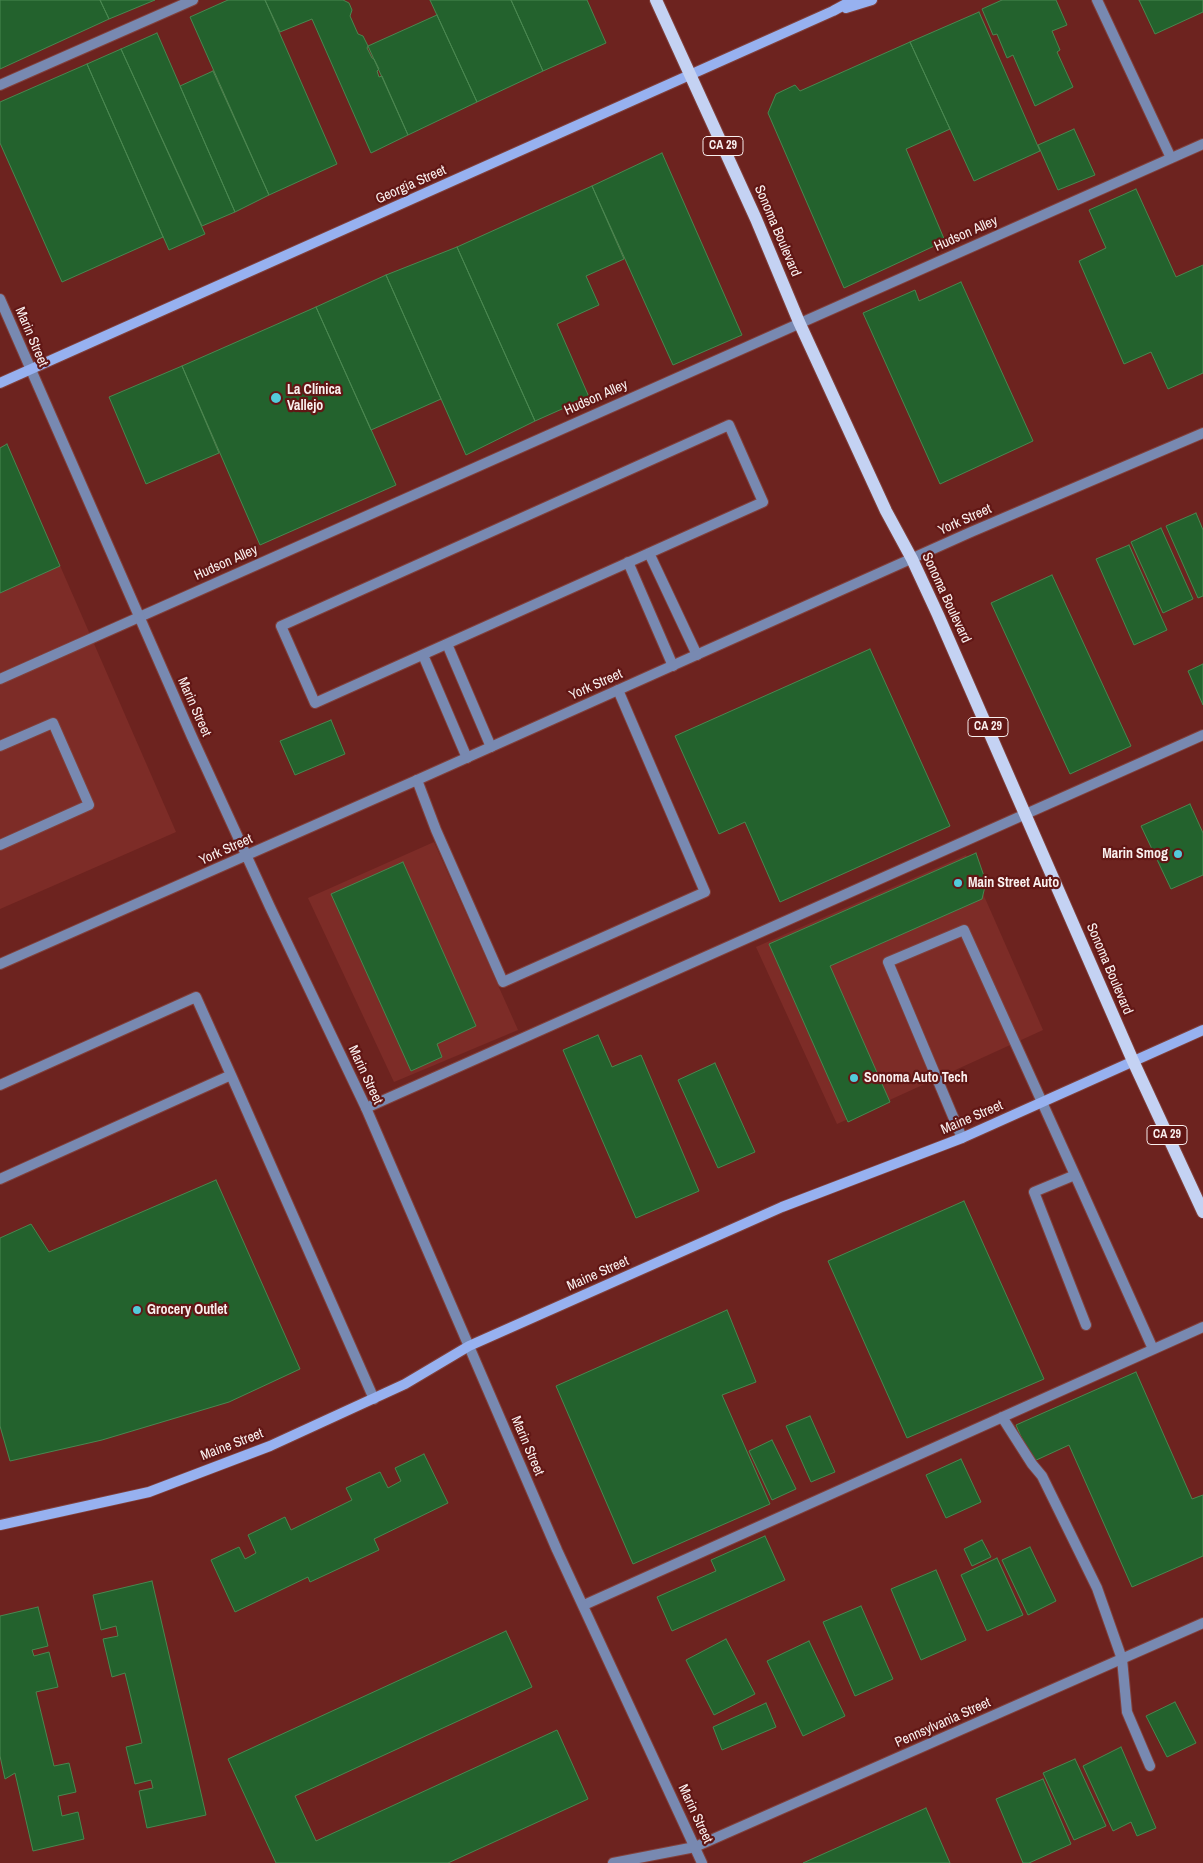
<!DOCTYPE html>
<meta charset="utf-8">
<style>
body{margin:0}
canvas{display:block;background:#6d231f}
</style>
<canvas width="1203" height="1863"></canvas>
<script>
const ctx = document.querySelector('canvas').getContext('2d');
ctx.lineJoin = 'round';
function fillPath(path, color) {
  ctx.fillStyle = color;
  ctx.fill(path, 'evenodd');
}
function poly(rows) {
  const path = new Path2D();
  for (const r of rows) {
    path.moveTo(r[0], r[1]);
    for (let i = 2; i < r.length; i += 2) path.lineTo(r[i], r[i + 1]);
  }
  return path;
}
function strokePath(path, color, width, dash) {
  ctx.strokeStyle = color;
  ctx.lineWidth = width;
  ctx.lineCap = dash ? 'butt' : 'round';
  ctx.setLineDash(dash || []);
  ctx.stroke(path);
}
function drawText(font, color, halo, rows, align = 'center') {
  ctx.font = font + ' "Archivo Narrow",sans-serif';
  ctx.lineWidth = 4.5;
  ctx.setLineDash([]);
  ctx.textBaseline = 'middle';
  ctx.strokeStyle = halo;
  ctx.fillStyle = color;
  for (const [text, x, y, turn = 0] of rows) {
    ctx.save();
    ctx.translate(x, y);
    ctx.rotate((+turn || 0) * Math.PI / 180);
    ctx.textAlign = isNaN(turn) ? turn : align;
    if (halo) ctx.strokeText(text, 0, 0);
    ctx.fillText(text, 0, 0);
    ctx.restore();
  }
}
const built = poly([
 [7,444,176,832,0,909,0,447],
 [434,842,518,1030,394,1082,308,898],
 [966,855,1043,1030,837,1124,756,947]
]);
const building = poly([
 [0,0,100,0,109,19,0,69,0,0],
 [100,0,155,0,109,19,100,0],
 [228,0,265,0,337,164,269,195,190,17,228,0],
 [265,0,343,0,349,3,352,10,350,16,358,34,363,36,368,46,367,48,372,58,374,59,379,69,377,71,379,77,382,76,408,135,371,153,312,19,280,32,265,0],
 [430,0,511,0,543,71,477,102,430,0],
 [511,0,587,0,606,43,543,71,511,0],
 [1002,0,1056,0,1067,25,1052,31,1060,50,1057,52,1073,87,1035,106,1013,55,1007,58,997,34,993,35,982,9,1002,0],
 [1139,0,1203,0,1203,12,1155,34,1139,0],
 [979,12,1040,151,974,181,910,42,979,12],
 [437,15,477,102,408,135,368,46,437,15],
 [157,33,235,212,202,226,121,49,157,33],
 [910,42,950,129,906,149,945,241,844,288,768,113,776,94,795,85,800,91,910,42],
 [121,49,205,234,169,250,87,64,121,49],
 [87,64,163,237,62,282,0,143,0,102,87,64],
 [213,71,269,195,235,212,180,86,213,71],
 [1074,129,1095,175,1058,190,1038,145,1074,129],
 [662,153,742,335,673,365,592,186,662,153],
 [592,186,624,259,586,276,599,305,557,324,589,397,535,421,457,247,592,186],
 [1136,189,1176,277,1203,265,1203,373,1168,389,1151,352,1124,364,1079,261,1106,248,1089,210,1136,189],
 [457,247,535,421,466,455,386,275,457,247],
 [386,275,441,399,371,430,316,307,386,275],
 [961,282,1033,441,940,484,863,313,915,290,919,301,961,282],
 [316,307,396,485,260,545,182,366,316,307],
 [182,366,219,453,146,484,109,397,182,366],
 [7,444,60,566,0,593,0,448,7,444],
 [1196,513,1203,530,1203,596,1198,598,1166,526,1196,513],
 [1161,528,1193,599,1163,613,1131,542,1161,528],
 [1129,545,1167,630,1134,645,1096,559,1129,545],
 [1052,575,1131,746,1070,774,991,603,1052,575],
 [870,649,950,826,780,902,745,822,719,834,675,736,870,649],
 [1203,664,1203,705,1188,671,1203,664],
 [331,720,345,754,295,775,280,741,331,720],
 [1190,804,1203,833,1203,875,1171,889,1141,826,1190,804],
 [976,853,986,882,982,899,830,966,890,1102,848,1122,769,944,976,853],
 [403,862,476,1026,437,1044,442,1057,411,1071,331,894,403,862],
 [598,1035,612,1067,641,1055,699,1191,636,1218,563,1050,598,1035],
 [715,1063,755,1152,718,1168,678,1080,715,1063],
 [216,1180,300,1369,229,1402,102,1440,10,1461,0,1426,0,1238,31,1224,49,1252,216,1180],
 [964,1201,1044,1379,907,1438,828,1261,964,1201],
 [727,1310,756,1382,722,1395,770,1504,633,1564,556,1386,727,1310],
 [1136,1372,1192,1499,1203,1495,1203,1556,1132,1587,1069,1445,1032,1462,1016,1425,1136,1372],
 [810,1416,835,1472,811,1482,786,1426,810,1416],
 [772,1440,796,1489,772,1500,749,1451,772,1440],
 [424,1454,448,1503,374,1539,379,1550,310,1582,308,1577,235,1612,211,1560,239,1547,245,1559,249,1557,256,1553,248,1535,285,1517,291,1530,352,1500,346,1488,380,1472,388,1488,401,1481,395,1468,424,1454],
 [961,1459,981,1502,946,1518,926,1475,961,1459],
 [765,1536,785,1580,672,1631,657,1597,716,1571,711,1560,765,1536],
 [982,1540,991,1557,972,1566,964,1549,982,1540],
 [1030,1547,1056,1601,1028,1615,1002,1560,1030,1547],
 [997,1558,1023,1615,987,1631,961,1575,997,1558],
 [936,1570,966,1640,921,1660,891,1589,936,1570],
 [152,1581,206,1815,147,1828,139,1791,153,1788,151,1780,135,1784,126,1747,142,1743,125,1673,112,1677,103,1639,118,1636,116,1626,101,1630,93,1595,152,1581],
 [861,1606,893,1679,855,1696,823,1622,861,1606],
 [38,1607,48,1646,32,1650,34,1656,49,1652,58,1687,36,1692,54,1766,69,1763,76,1792,58,1796,62,1816,78,1812,84,1839,33,1851,15,1773,5,1779,0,1756,0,1616,38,1607],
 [506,1631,532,1687,295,1796,316,1841,557,1730,588,1799,448,1863,276,1863,228,1759,506,1631],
 [726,1639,755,1694,714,1715,686,1660,726,1639],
 [809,1641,845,1716,803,1736,767,1661,809,1641],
 [1175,1702,1196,1743,1167,1757,1146,1716,1175,1702],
 [766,1703,776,1727,722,1750,713,1727,766,1703],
 [1121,1747,1156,1828,1137,1836,1131,1822,1113,1831,1083,1766,1121,1747],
 [1075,1759,1106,1826,1074,1840,1043,1773,1075,1759],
 [1043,1779,1071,1844,1029,1863,1023,1863,996,1799,1043,1779],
 [926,1808,950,1863,803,1863,926,1808]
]);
const lane = poly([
 [1097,0,1171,158],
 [0,85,193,0],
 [729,425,763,502,315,703,281,626,729,425],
 [649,553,697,655],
 [628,562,673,666],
 [447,644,491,747],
 [423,655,467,758],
 [0,679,1203,144],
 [0,746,53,723,89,805,0,845],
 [417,780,436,830,503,982,705,892,618,690],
 [231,1075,374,1399],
 [0,1085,196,997,231,1075,0,1179],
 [366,1108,1203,735],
 [962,1138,888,962,964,930,1075,1175],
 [1086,1325,1034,1192,1075,1175,1153,1349],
 [1002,1417,1032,1464,1042,1476,1097,1588,1122,1659,1127,1712,1150,1766],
 [584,1605,1203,1327],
 [613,1863,695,1847]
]);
const street = poly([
 [0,299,192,737,270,907,366,1108,557,1550,702,1863],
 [0,964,417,780,971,532,1203,433],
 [695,1847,1203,1623]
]);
const secondary = poly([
 [846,8,872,0],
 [0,383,833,11,853,0],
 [0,1525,149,1492,270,1446,405,1384,469,1346,782,1207,962,1138,1203,1030]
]);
const primary = poly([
 [656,0,756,219,799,322,886,511,912,559,938,615,1133,1061,1203,1212]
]);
const markers = [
 [276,398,6,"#53cbda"],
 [1178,854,5,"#53cbda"],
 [958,883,5,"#53cbda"],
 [854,1078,5,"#53cbda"],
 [137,1310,5,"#53cbda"]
];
const shields = [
 [723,146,40],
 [988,727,40],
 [1167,1135,40]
];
const shieldNames = [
 ["CA 29",723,146],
 ["CA 29",988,727],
 ["CA 29",1167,1135]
];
const streetNames = [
 ["Georgia Street",411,185,-24],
 ["Sonoma Boulevard",777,231,67],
 ["Hudson Alley",966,234,-24],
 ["Marin Street",31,337,67],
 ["Hudson Alley",596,398,-24],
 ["York Street",965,520,-24],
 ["Hudson Alley",226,563,-24],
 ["Sonoma Boulevard",946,598,65],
 ["York Street",596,685,-24],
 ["Marin Street",194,707,66],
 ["York Street",226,850,-24],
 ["Sonoma Boulevard",1109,969,67],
 ["Marin Street",365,1075,65],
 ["Maine Street",972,1118,-23],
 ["Maine Street",598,1274,-24],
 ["Maine Street",232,1445,-21],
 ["Marin Street",527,1446,67],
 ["Pennsylvania Street",943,1723,-24],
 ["Marin Street",695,1814,65]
];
const poiNames = [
 ["La Clínica",287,390],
 ["Vallejo",287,406],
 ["Marin Smog",1168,854,"right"],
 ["Main Street Auto",968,883],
 ["Sonoma Auto Tech",864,1078],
 ["Grocery Outlet",147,1310]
];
fillPath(built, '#7d2c27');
fillPath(building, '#23622d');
strokePath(building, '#498750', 1);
strokePath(lane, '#81403c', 12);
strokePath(street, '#81403c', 12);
strokePath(secondary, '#81403c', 12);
strokePath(primary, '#81403c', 14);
strokePath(lane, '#7889b1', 10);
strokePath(street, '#7889b1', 10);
strokePath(secondary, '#97b1f0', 10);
strokePath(primary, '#c4d2f3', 12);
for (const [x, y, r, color] of markers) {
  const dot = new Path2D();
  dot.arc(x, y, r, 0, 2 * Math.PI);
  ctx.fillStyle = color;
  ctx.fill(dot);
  strokePath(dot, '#611715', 2);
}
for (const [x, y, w] of shields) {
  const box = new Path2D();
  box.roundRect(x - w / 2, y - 9.5, w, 19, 4);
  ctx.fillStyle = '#611715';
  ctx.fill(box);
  strokePath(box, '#f9efee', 1);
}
drawText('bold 12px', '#f9efee', null, shieldNames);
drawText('14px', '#f9efee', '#611715', streetNames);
drawText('bold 14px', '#f9efee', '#611715', poiNames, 'left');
</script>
